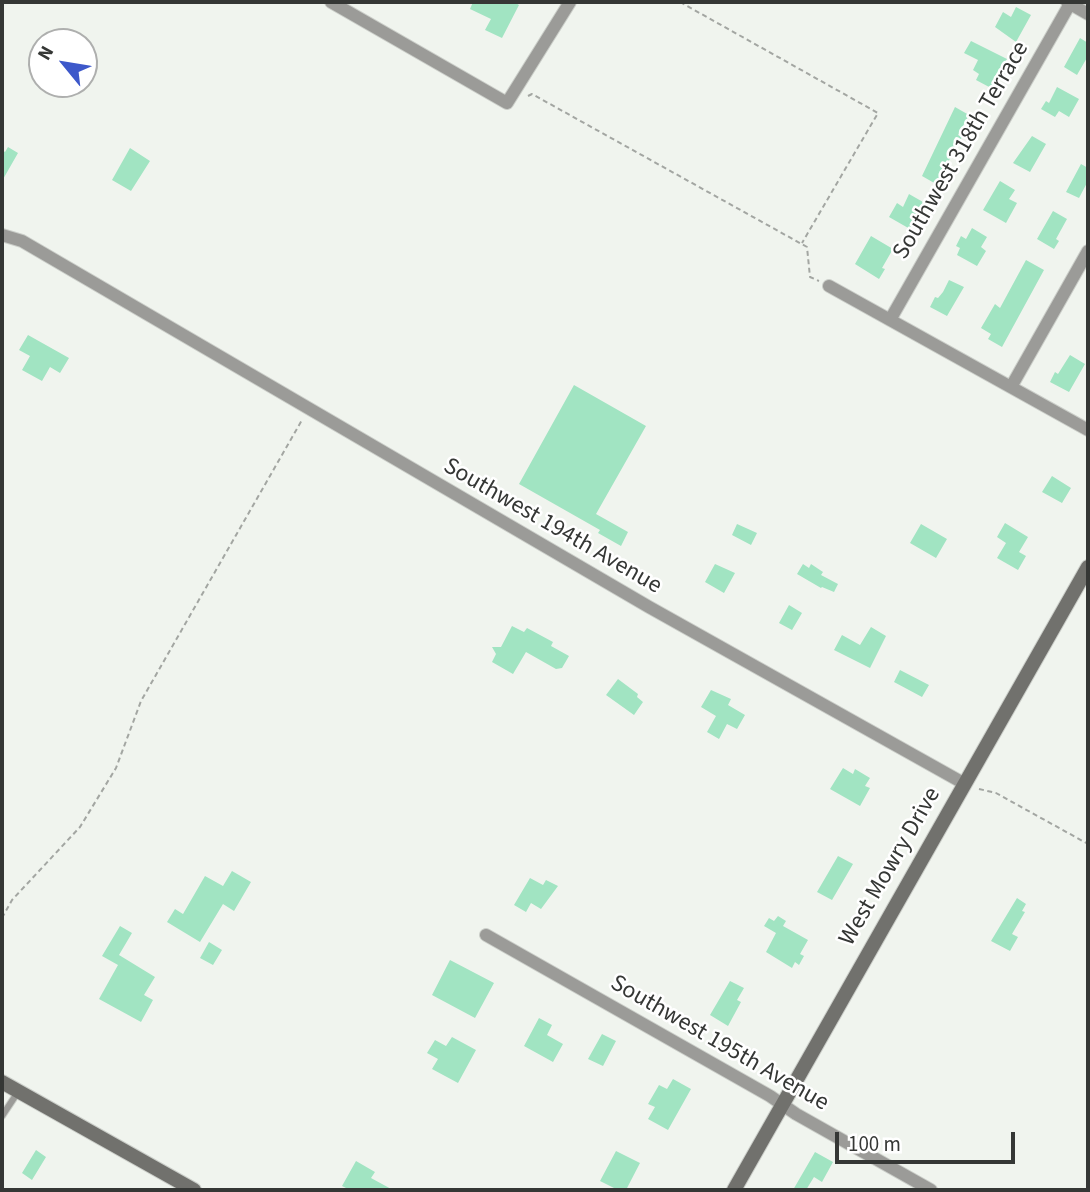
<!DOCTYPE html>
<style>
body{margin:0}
#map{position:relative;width:1090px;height:1192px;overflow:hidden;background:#f0f4ee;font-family:"Source Sans 3",sans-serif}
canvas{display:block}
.frame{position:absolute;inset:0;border:4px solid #353735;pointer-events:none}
.north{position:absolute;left:28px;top:28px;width:70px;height:70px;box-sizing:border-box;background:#fff;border:2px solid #aeafae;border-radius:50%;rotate:300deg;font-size:19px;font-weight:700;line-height:28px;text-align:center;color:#353735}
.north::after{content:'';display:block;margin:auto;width:24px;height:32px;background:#3d58ca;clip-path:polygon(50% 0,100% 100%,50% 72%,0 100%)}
.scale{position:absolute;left:835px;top:1132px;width:180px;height:32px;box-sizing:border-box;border:4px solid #353735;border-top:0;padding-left:9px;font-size:21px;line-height:24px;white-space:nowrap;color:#353735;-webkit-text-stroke:5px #fff;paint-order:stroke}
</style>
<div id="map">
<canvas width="1090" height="1192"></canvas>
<div class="frame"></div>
<div class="north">N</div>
<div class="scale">100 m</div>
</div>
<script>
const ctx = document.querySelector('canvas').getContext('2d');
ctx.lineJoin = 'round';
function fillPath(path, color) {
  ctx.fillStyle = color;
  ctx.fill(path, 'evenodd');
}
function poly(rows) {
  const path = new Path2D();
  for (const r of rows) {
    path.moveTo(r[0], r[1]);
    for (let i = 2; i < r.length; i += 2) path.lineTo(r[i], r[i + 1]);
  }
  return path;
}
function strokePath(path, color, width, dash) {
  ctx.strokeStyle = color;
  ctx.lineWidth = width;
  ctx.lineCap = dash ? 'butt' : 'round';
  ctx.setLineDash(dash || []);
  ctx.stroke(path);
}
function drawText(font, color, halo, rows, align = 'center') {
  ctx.font = font + ' "Source Sans 3",sans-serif';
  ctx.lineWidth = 5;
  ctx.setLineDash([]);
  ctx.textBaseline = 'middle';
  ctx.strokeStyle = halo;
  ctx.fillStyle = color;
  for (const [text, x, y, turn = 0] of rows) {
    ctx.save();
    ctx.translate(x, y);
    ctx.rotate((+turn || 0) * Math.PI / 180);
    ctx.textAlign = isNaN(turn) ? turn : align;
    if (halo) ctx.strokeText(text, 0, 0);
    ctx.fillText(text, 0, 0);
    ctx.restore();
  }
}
const building = poly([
 [473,2,514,2,519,5,502,38,485,30,491,19,470,9],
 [1016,7,1031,15,1016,42,995,27,1003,12,1011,17],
 [1080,38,1088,43,1088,56,1077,75,1064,67],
 [971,41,1007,59,991,88,976,80,979,74,973,70,978,60,964,53],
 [1057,87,1079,99,1069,117,1059,111,1055,117,1041,109,1046,101,1049,103],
 [955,107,969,115,958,135,962,137,936,184,922,176],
 [1032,136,1046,144,1030,172,1013,163],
 [8,147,18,153,2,181,2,150,5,152],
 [130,148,150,161,131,191,112,180],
 [1081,164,1088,168,1088,181,1079,198,1066,192],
 [1000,181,1015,190,1009,199,1017,203,1006,223,983,210],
 [909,194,923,202,910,229,889,217,897,203,903,207],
 [1053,211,1067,219,1056,239,1059,241,1054,249,1037,239],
 [972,228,987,237,981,247,986,251,977,266,957,255,960,248,956,246,961,236,966,239],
 [871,236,893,249,882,268,885,269,879,279,855,264],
 [1026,260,1044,270,1002,347,988,339,991,334,981,328,995,304,1000,308],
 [949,280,964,287,947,316,930,307,935,297,938,298,943,292],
 [28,335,69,358,60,373,50,367,42,381,22,370,30,356,19,350],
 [1070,355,1085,364,1069,392,1050,382,1055,372,1058,374],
 [574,385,646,426,596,514,628,532,621,546,598,533,600,530,519,484],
 [1052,476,1071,488,1062,503,1042,492],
 [1005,523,1028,537,1019,552,1026,556,1018,570,997,558,1006,543,997,537],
 [737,524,757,533,751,545,732,535],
 [921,524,947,539,936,558,910,543],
 [715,564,735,573,724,593,705,582],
 [803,564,809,568,811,564,823,572,821,575,838,584,834,592,822,587,821,588,797,574],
 [789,605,802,613,792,630,779,623],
 [512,626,524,632,527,628,553,642,551,646,569,656,562,668,556,669,526,652,513,674,492,662,496,654,492,647,501,647],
 [871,627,886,636,870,668,834,650,842,635,860,645],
 [900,670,929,685,922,697,894,682],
 [618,679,638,694,637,697,643,702,634,715,606,695],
 [711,690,731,699,728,705,745,715,737,729,727,724,719,739,707,732,716,716,701,707],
 [843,768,853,774,855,769,870,778,865,786,870,788,860,806,830,789],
 [838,856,853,864,832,900,817,892],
 [232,871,251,882,234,911,223,904,200,942,167,922,175,909,183,914,205,876,223,886],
 [530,878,543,885,546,880,558,886,541,909,531,903,526,912,514,905],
 [1017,898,1026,904,1022,911,1025,912,1012,934,1018,937,1010,951,991,941],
 [778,916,786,921,783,926,808,940,800,954,804,956,799,965,795,962,792,968,766,952,776,933,764,926,769,918,774,921],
 [120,926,132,933,119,955,155,977,144,995,153,1000,141,1022,99,999,118,965,102,956],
 [209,942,222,950,213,965,200,958],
 [450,960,494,983,475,1018,432,995],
 [730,981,744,988,737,1000,741,1002,728,1026,710,1015],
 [539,1018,552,1025,547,1035,563,1044,553,1062,524,1046],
 [602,1034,616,1041,603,1066,588,1059],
 [452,1037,476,1050,458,1083,432,1069,438,1059,427,1053,435,1040,446,1046],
 [673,1079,691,1089,668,1130,648,1119,655,1107,648,1104,659,1085,667,1089],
 [36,1150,46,1157,32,1180,22,1173],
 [616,1151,640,1163,626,1190,618,1190,600,1181],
 [815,1152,833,1162,822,1182,814,1177,806,1190,793,1190],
 [356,1161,375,1172,371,1178,393,1190,350,1190,342,1186]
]);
const path = poly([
 [680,2,878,113,802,243],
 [528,96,532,94,807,247,810,277,819,281],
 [979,789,996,793,1088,844],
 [2,918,12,900,80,827,116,768,141,701,302,420]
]);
const lane = poly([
 [2,1116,18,1092]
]);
const street = poly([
 [331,2,507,103,570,2],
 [1067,2,1088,14],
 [2,235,22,241,649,607,965,784],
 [829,286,1088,430],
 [890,320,1071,2],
 [1011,387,1088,251],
 [486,935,770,1096,796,1114,931,1190]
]);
const secondary = poly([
 [2,1082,194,1190],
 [734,1190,1088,567]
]);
const streetNames = [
 ["Southwest 318th Terrace",962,151,-60],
 ["Southwest 194th Avenue",552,527,30],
 ["West Mowry Drive",891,867,-60],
 ["Southwest 195th Avenue",719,1044,30]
];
fillPath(building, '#a1e4c2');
strokePath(lane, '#cbcec9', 8);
strokePath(street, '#cbcec9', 14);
strokePath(secondary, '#cbcec9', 16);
strokePath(path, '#a3a6a2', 2, [5, 3.5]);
strokePath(lane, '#9b9b98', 6);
strokePath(street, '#9b9b98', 12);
strokePath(secondary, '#71716d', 14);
drawText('24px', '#353735', '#fff', streetNames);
</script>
